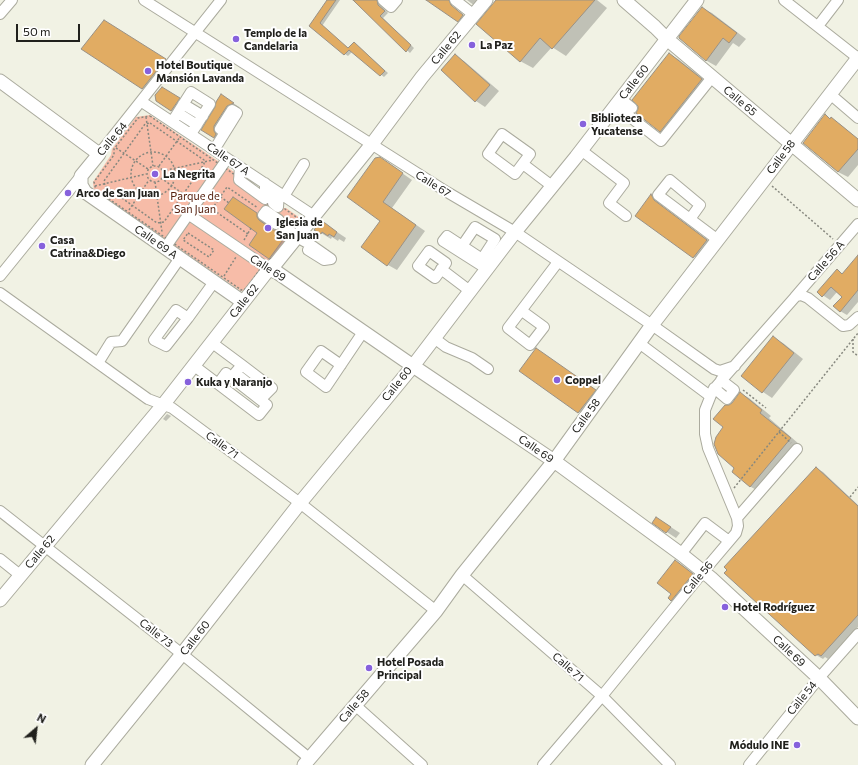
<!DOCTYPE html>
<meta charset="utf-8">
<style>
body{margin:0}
#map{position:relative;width:858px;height:765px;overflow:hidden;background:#f1f2e4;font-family:Commissioner,sans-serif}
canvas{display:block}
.north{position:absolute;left:16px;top:709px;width:40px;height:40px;-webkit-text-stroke:3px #fff;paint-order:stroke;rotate:28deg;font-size:11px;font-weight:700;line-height:16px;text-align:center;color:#20201c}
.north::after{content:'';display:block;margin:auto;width:14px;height:18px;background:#20201c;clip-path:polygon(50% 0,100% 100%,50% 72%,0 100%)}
.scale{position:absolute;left:16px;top:24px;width:64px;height:18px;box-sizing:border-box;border:2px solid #20201c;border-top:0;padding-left:5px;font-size:12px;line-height:14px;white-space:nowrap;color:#20201c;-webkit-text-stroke:3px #fff;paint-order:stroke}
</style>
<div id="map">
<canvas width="858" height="765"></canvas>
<div class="north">N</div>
<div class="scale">50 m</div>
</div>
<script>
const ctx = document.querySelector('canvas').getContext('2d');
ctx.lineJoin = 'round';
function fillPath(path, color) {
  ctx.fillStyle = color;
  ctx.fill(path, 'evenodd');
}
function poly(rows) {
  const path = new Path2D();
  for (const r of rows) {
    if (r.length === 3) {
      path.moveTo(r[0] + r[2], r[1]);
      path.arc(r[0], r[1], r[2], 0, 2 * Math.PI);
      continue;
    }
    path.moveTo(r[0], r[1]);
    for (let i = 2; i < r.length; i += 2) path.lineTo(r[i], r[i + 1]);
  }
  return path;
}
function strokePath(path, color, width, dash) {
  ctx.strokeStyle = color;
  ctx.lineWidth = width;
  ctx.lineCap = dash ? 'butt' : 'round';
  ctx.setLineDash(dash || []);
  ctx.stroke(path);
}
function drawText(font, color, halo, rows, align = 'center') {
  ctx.font = font + ' Commissioner,sans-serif';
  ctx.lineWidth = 4;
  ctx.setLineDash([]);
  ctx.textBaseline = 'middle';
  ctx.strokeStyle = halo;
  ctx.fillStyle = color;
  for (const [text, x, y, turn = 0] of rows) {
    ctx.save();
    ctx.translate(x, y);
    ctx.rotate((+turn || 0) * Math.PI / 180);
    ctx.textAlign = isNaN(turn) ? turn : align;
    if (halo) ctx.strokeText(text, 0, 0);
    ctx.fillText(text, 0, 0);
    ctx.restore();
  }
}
const green = poly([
 [150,115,237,174,277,208,286,208,300,218,302,222,247,290,241,291,94,191,93,182,111,155,112,149,136,117]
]);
const shadow = poly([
 [328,0,340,0,322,26,349,49,357,45,388,73,384,77,352,52,348,56,345,54,310,26],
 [355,0,380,0,380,4,388,13,383,18,414,48,410,53],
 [428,0,452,0,452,6,466,17,461,23],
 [467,0,479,0,475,6],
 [498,0,597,0,607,8,566,56,552,47,533,68,520,61],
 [702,8,712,13,746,39,739,47,733,43,716,66,707,61,681,39],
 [113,27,175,65,152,94,82,48],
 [669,54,678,59,711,85,670,137,660,131],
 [455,55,464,61,499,91,485,107,476,101,442,70],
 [162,88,186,102,179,114,157,101],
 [227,99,239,107,233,109,220,141,203,130],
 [825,116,840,124,858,139,858,165,848,177,838,172,804,143],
 [389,164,412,180,392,208,425,231,397,270,388,265,382,221,348,197],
 [651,195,660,201,664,207,716,246,703,263,636,216],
 [242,203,266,220,266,224,268,227,274,231,279,231,286,222,297,228,279,263,269,258,259,232],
 [322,222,346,238,344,242,339,239,338,241,332,237,331,239,321,233],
 [858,256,858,302,847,315,840,311,843,297,837,292,830,300,818,292,837,270,843,274],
 [773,338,783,343,803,359,772,398,763,392,743,376],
 [537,349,604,396,588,418,520,371],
 [740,393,749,398,771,416,769,418,799,444,760,492,751,487,733,472,736,468,725,427,729,406,733,404],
 [167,414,171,416,166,421,163,419],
 [816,468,823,472,858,505,858,627,828,659,825,657,823,659,816,655,725,573],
 [657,518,680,533,676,538,653,523],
 [676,561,685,567,702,580,681,605,672,600]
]);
const building = poly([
 [327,0,336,0,320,23,348,48,354,42,385,71,380,76,349,50,344,55,309,26,327,0],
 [353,0,377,0,378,5,385,11,380,16,411,45,406,52,353,0],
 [426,0,449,0,451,5,463,15,458,22,426,0],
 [496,0,595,0,552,49,540,38,520,62,476,24,496,0],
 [702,7,737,33,729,43,723,38,706,61,679,38,679,36,702,7],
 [104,20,166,59,142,89,81,49,104,20],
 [669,53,702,79,660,132,636,113,638,109,638,106,632,100,669,53],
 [455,54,490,85,475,102,441,70,455,54],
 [162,87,180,98,171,111,156,101,155,95,162,87],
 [221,94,234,103,227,106,214,126,214,131,216,134,214,138,201,130,215,107,216,102,221,94],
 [825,114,830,119,831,117,858,139,858,149,838,172,803,143,825,114],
 [380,157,403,173,383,202,416,225,387,266,361,247,380,221,347,197,375,158,380,157],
 [651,194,654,200,707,240,693,258,635,216,651,194],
 [233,197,257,213,257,217,259,220,273,230,279,230,285,221,289,223,285,225,282,230,282,232,280,234,285,237,269,259,249,245,257,233,224,209,233,197],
 [321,220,337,232,334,237,329,234,328,236,322,232,321,234,314,230,321,220],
 [858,255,858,290,840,312,833,306,842,297,831,287,822,297,817,292,837,269,842,274,858,255],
 [773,336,794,353,762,393,741,376,773,336],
 [536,348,596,390,578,413,519,371,536,348],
 [740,392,762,410,760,413,791,438,750,487,732,472,734,468,718,454,714,444,716,437,723,427,713,419,725,405,729,405,732,403,740,392],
 [816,467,858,506,858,615,821,656,818,654,815,656,724,573,727,570,724,567,816,467],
 [656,517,671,527,666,533,652,523,656,517],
 [675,560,693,574,671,601,668,598,671,594,657,583,675,560]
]);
const path = poly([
 [150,116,235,175,235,181,277,210,285,209,299,219,300,222,275,257,266,261,246,289,241,290,240,289,96,190,94,182,114,155,114,149,138,118,150,116],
 [146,117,153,166],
 [150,123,204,160,204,164,164,222,157,223,105,186,104,181,145,124,150,123],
 [116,148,148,169],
 [153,174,22],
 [155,174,8],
 [159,166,180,137],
 [162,171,213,160],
 [161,178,189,198],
 [155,182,162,232],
 [95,186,146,174],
 [772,186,833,239],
 [214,192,229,203],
 [129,210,149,180],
 [188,233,214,250,209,257,183,240,188,233],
 [248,234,212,209,227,187,258,208],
 [244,240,251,228],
 [224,276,236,257],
 [853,339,853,352,858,356],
 [743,390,766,408],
 [779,432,791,443],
 [734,488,858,333],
 [850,497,858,487]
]);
const minor = poly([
 [144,0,447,192,515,232,652,325,714,369,720,371,735,366],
 [383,0,391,7,397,0],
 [455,0,474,15],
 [784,0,858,58],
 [0,14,12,0],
 [818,26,838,0],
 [830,94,858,118],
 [621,99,632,108],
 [142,102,314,216],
 [183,104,203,116],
 [620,109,661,141,709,81],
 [178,113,197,125],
 [172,122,191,92,210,104,191,134],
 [502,134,530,154,515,174,488,154,502,134],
 [214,150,237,113,232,110,220,129,224,132],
 [581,150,624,183,609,203,626,216],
 [99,154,221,0],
 [523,164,552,186],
 [240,167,239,180,265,199,265,183],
 [273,189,273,203,278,207,279,193],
 [284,196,304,164],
 [266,211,279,220,276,224,263,215,266,211],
 [188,214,269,269],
 [690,219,700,205,670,180,658,195,718,240],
 [288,230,298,236,302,240,311,245,331,259,324,260,308,250,311,245],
 [462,246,475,227,495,239,482,259,447,236,443,241,487,269],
 [165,248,227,159],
 [429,251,446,263,435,278,418,266,429,251],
 [441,269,470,291],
 [0,276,81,176],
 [0,293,148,399,172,408,300,503,436,611],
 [795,297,858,224],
 [522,311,544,327,530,345,508,328,558,262],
 [188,318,176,310,154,340,166,346,188,318,214,282],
 [434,338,446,347,472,358,488,369],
 [211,342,242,365,272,388,264,396,235,373,242,365],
 [639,343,710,396],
 [98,363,111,342,122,341,180,258],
 [193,365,259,415,267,405,226,373,218,384],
 [341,365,321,351,306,372,326,387,363,332],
 [714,388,727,399,734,390,721,380],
 [0,511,182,654,309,758],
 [737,518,797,449],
 [681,554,705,523,729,541],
 [0,559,20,575],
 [462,575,602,696,670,765],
 [355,705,422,765],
 [543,765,602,696,703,572,736,533,738,526,737,518,708,448,705,434,705,410,713,390,796,296,801,295,808,298,843,326,849,325,858,317],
 [749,765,819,678,858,634]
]);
const major = poly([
 [624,0,655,27,667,39,858,200],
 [0,81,99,154,81,176,81,185,85,192,243,302],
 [269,269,278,273,413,366,554,461,681,554,711,578,819,678,858,718],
 [0,600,163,405,269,269,276,263,372,144,422,77,486,0],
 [92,765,182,654,300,503,413,366,515,232,576,157,697,0],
 [304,765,436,611,462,575,554,461,652,325,858,58]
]);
const markers = [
 [236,39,4,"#8661dc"],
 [472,45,4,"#8661dc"],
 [148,71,4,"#8661dc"],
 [583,124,4,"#8661dc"],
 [155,174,4,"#8661dc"],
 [68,193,4,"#8661dc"],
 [268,228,4,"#8661dc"],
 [42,246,4,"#8661dc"],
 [557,380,4,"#8661dc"],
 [188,382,4,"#8661dc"],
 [725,607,4,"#8661dc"],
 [369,668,4,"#8661dc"],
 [797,745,4,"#8661dc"]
];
const poiNames = [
 ["Templo de la",244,33],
 ["Candelaria",244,46],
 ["La Paz",480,45],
 ["Hotel Boutique",156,65],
 ["Mansión Lavanda",156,78],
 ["Biblioteca",591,118],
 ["Yucatense",591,131],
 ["La Negrita",163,174],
 ["Arco de San Juan",76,193],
 ["Iglesia de",276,222],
 ["San Juan",276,235],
 ["Casa",50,240],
 ["Catrina&Diego",50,253],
 ["Coppel",565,380],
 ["Kuka y Naranjo",196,382],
 ["Hotel Rodríguez",733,607],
 ["Hotel Posada",377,662],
 ["Principal",377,675],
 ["Módulo INE",789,745,"right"]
];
const streetNames = [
 ["Calle 62",446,48,-50],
 ["Calle 60",634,82,-52],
 ["Calle 65",740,101,40],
 ["Calle 64",112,139,-50],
 ["Calle 58",781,157,-53],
 ["Calle 67 A",228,159,34],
 ["Calle 67",433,184,32],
 ["Calle 69 A",156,242,35],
 ["Calle 56 A",826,261,-49],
 ["Calle 69",268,268,32],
 ["Calle 62",244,301,-52],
 ["Calle 60",397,384,-51],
 ["Calle 58",586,416,-54],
 ["Calle 71",222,445,36],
 ["Calle 69",536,449,34],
 ["Calle 62",40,552,-50],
 ["Calle 56",698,578,-50],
 ["Calle 73",156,633,38],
 ["Calle 60",195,638,-52],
 ["Calle 69",789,651,43],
 ["Calle 71",568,667,41],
 ["Calle 54",802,698,-51],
 ["Calle 58",354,706,-49]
];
const parkNames = [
 ["Parque de",195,196],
 ["San Juan",195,209]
];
fillPath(green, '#f7bca8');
fillPath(shadow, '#0003');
fillPath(building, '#e1ac63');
strokePath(building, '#999186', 1);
strokePath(minor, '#abab9e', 12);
strokePath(major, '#abab9e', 15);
strokePath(path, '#87887f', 1.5, [2, 2]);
strokePath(minor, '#fff', 10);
strokePath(major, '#fff', 13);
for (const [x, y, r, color] of markers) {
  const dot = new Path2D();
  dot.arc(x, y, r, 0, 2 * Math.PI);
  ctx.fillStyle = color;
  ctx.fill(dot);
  strokePath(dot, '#fff', 1.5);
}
drawText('bold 11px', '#20201c', '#fff', poiNames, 'left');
drawText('11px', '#20201c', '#fff', streetNames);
drawText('11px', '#55200e', '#fff', parkNames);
</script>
